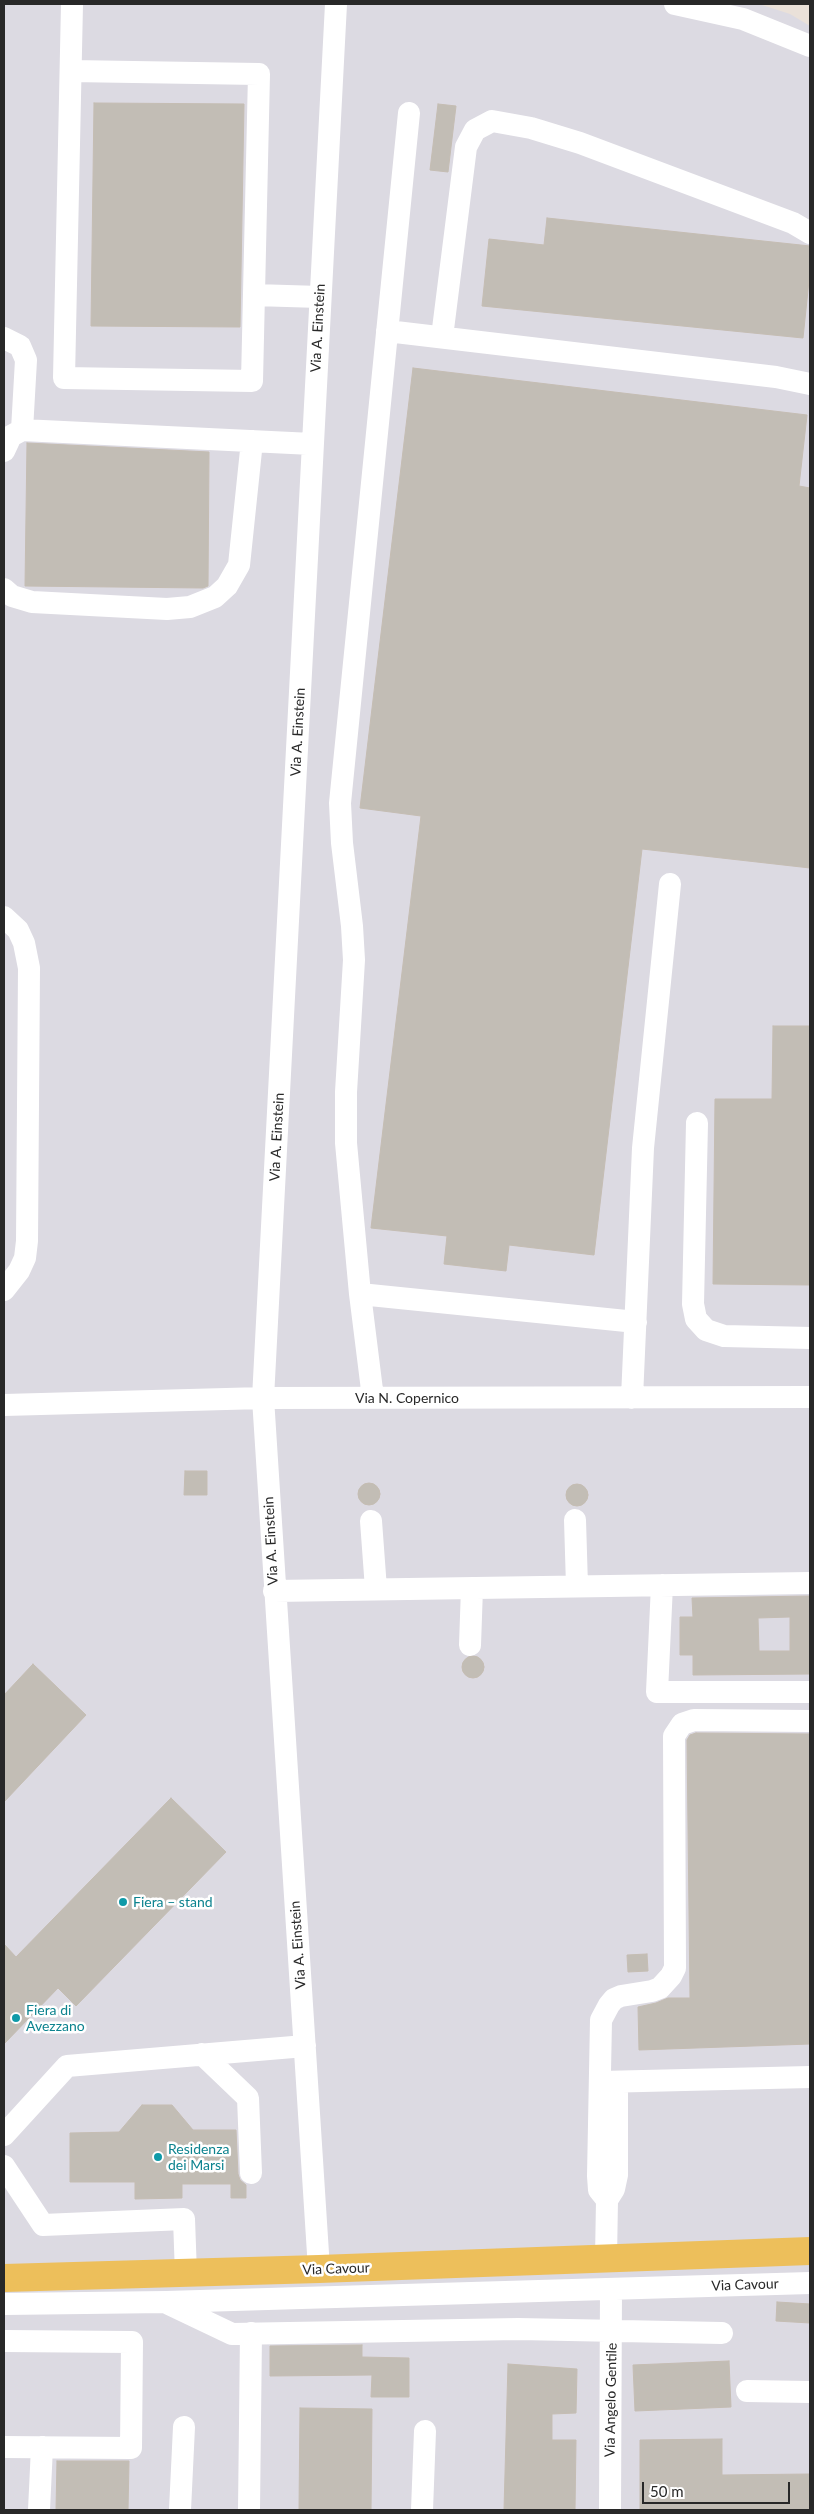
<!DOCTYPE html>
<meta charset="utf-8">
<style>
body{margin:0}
#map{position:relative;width:814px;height:2514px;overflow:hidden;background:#eae1d9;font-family:Lato,sans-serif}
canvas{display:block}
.frame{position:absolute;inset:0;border:5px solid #282828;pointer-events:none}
.scale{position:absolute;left:642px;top:2482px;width:148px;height:22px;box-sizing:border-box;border:2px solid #282828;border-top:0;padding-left:6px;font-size:15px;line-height:18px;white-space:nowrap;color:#282828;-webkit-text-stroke:4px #fff;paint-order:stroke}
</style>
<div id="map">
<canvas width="814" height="2514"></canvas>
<div class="frame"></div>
<div class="scale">50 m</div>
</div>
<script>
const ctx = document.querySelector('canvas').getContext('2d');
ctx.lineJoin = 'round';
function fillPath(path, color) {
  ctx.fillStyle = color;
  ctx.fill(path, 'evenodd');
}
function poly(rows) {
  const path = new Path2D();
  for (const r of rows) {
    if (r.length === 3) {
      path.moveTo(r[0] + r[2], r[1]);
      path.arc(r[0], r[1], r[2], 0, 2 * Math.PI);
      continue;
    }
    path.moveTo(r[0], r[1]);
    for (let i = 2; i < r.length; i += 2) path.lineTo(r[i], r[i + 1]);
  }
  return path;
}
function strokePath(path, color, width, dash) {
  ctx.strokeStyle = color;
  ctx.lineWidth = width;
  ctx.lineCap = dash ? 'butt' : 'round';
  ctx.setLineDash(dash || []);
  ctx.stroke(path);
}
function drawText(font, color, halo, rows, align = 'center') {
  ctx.font = font + ' Lato,sans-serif';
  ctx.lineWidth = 5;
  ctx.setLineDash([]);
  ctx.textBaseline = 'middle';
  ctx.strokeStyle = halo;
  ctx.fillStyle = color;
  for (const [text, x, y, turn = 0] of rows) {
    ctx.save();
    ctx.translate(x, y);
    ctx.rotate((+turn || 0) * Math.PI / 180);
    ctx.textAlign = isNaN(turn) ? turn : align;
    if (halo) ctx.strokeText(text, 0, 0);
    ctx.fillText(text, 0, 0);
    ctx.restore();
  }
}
const industrial = poly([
 [4,4,759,4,790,14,810,26,810,2510,4,2510]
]);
const building = poly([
 [94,103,244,104,240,327,91,326,94,103],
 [438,104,456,106,448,172,430,170,438,104],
 [547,218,810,246,810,271,803,338,482,306,489,239,544,245,547,218],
 [413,368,807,415,799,486,810,488,810,868,642,849,594,1255,509,1245,506,1271,444,1264,447,1236,371,1228,421,816,360,808,413,368],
 [27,443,209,452,208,586,203,588,25,586,27,443],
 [773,1026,810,1026,810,1285,713,1284,715,1099,772,1099,773,1026],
 [185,1471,207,1471,207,1495,184,1495,185,1471],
 [369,1494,11],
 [577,1495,11],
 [810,1596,810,1674,693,1675,693,1655,680,1655,680,1617,693,1617,692,1598,810,1596],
 [790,1617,790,1651,759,1651,758,1618,790,1617],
 [473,1667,11],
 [33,1664,86,1715,4,1802,4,1695,33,1664],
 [696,1733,810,1734,810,2044,639,2050,638,2007,656,2003,668,1998,690,1998,687,1740,690,1735,696,1733],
 [171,1798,226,1852,76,2006,58,1988,4,2044,4,1944,16,1957,171,1798],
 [647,1954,648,1971,628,1972,627,1955,647,1954],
 [142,2105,172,2105,193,2130,236,2130,238,2174,240,2180,246,2185,246,2198,231,2198,231,2184,182,2184,182,2198,135,2199,135,2182,70,2182,70,2133,119,2132,142,2105],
 [777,2302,810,2304,810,2323,776,2321,777,2302],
 [362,2345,362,2357,409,2358,409,2397,371,2397,372,2375,270,2376,270,2346,362,2345],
 [729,2361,731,2407,635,2411,633,2365,729,2361],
 [508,2364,577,2369,576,2413,552,2414,552,2440,576,2440,575,2510,504,2510,508,2364],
 [300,2408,372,2409,371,2510,299,2510,300,2408],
 [722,2439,722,2475,809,2474,809,2510,640,2510,640,2440,722,2439],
 [57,2461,129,2461,128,2510,56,2510,57,2461]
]);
const minor = poly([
 [675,4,743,19,810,46],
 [71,71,259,74,252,381,64,378,72,4],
 [254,295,320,297],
 [387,331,776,377,810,384],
 [442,337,466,147,475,130,492,121,531,128,580,143,793,223,810,233],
 [4,338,20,346,26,360,22,430],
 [4,451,11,436,22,430,312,444],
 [4,589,12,596,32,602,167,609,190,607,215,597,227,586,239,565,252,441],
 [4,917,18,930,24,943,29,968,27,1241,25,1258,19,1271,4,1290],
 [697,1123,693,1304,696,1319,706,1330,724,1336,810,1338],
 [360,1294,636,1322],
 [373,1398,360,1294,346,1143,346,1092,354,960,352,926,342,843,340,803,409,113],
 [632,1398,643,1148,670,884],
 [4,1405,263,1398,810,1397],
 [575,1520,577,1586],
 [371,1521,376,1589],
 [662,1585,657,1692,810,1692],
 [274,1591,810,1583],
 [470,1645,472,1588],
 [202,2054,248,2098,251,2173],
 [601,2082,810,2077],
 [4,2135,67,2066,305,2046],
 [4,2166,43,2225,184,2219,186,2274],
 [607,2200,614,2189,617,2175,617,2082],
 [606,2258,607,2200,599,2190,598,2176,601,2020,609,2005,614,1999,621,1996,652,1991,660,1988,671,1976,675,1968,674,1736,682,1724,694,1720,810,1721],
 [319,2269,263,1398,336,4],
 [4,2304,166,2302,810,2283],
 [169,2304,232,2334,518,2329,722,2333],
 [4,2341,132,2342,131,2448,4,2447],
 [747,2391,810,2392],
 [39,2510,42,2447],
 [180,2510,184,2427],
 [249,2510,251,2333],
 [422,2510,425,2431],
 [610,2510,611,2289]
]);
const major = poly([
 [4,2278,319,2269,810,2251]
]);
const markers = [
 [123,1902,5,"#0f9aa8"],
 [16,2018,5,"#0f9aa8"],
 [158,2157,5,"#0f9aa8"]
];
const streetNames = [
 ["Via A. Einstein",318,328,-87],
 ["Via A. Einstein",298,732,-87],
 ["Via A. Einstein",277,1137,-87],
 ["Via N. Copernico",407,1398],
 ["Via A. Einstein",271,1541,-93],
 ["Via A. Einstein",298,1945,-94],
 ["Via Cavour",336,2269,-2],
 ["Via Cavour",745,2285,-2],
 ["Via Angelo Gentile",611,2400,-89]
];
const cultureNames = [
 ["Fiera – stand",133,1902],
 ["Fiera di",26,2010],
 ["Avezzano",26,2026],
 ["Residenza",168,2149],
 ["dei Marsi",168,2165]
];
fillPath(industrial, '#dcdae2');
fillPath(building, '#c2bdb5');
strokePath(building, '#c5bdb3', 1);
strokePath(minor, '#fff', 22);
strokePath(major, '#edbf5b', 28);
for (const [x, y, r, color] of markers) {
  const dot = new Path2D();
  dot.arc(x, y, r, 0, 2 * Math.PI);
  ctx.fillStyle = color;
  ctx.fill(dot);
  strokePath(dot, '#fff', 2);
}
drawText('14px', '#282828', '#fff', streetNames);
drawText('14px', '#0d838f', '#fff', cultureNames, 'left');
</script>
